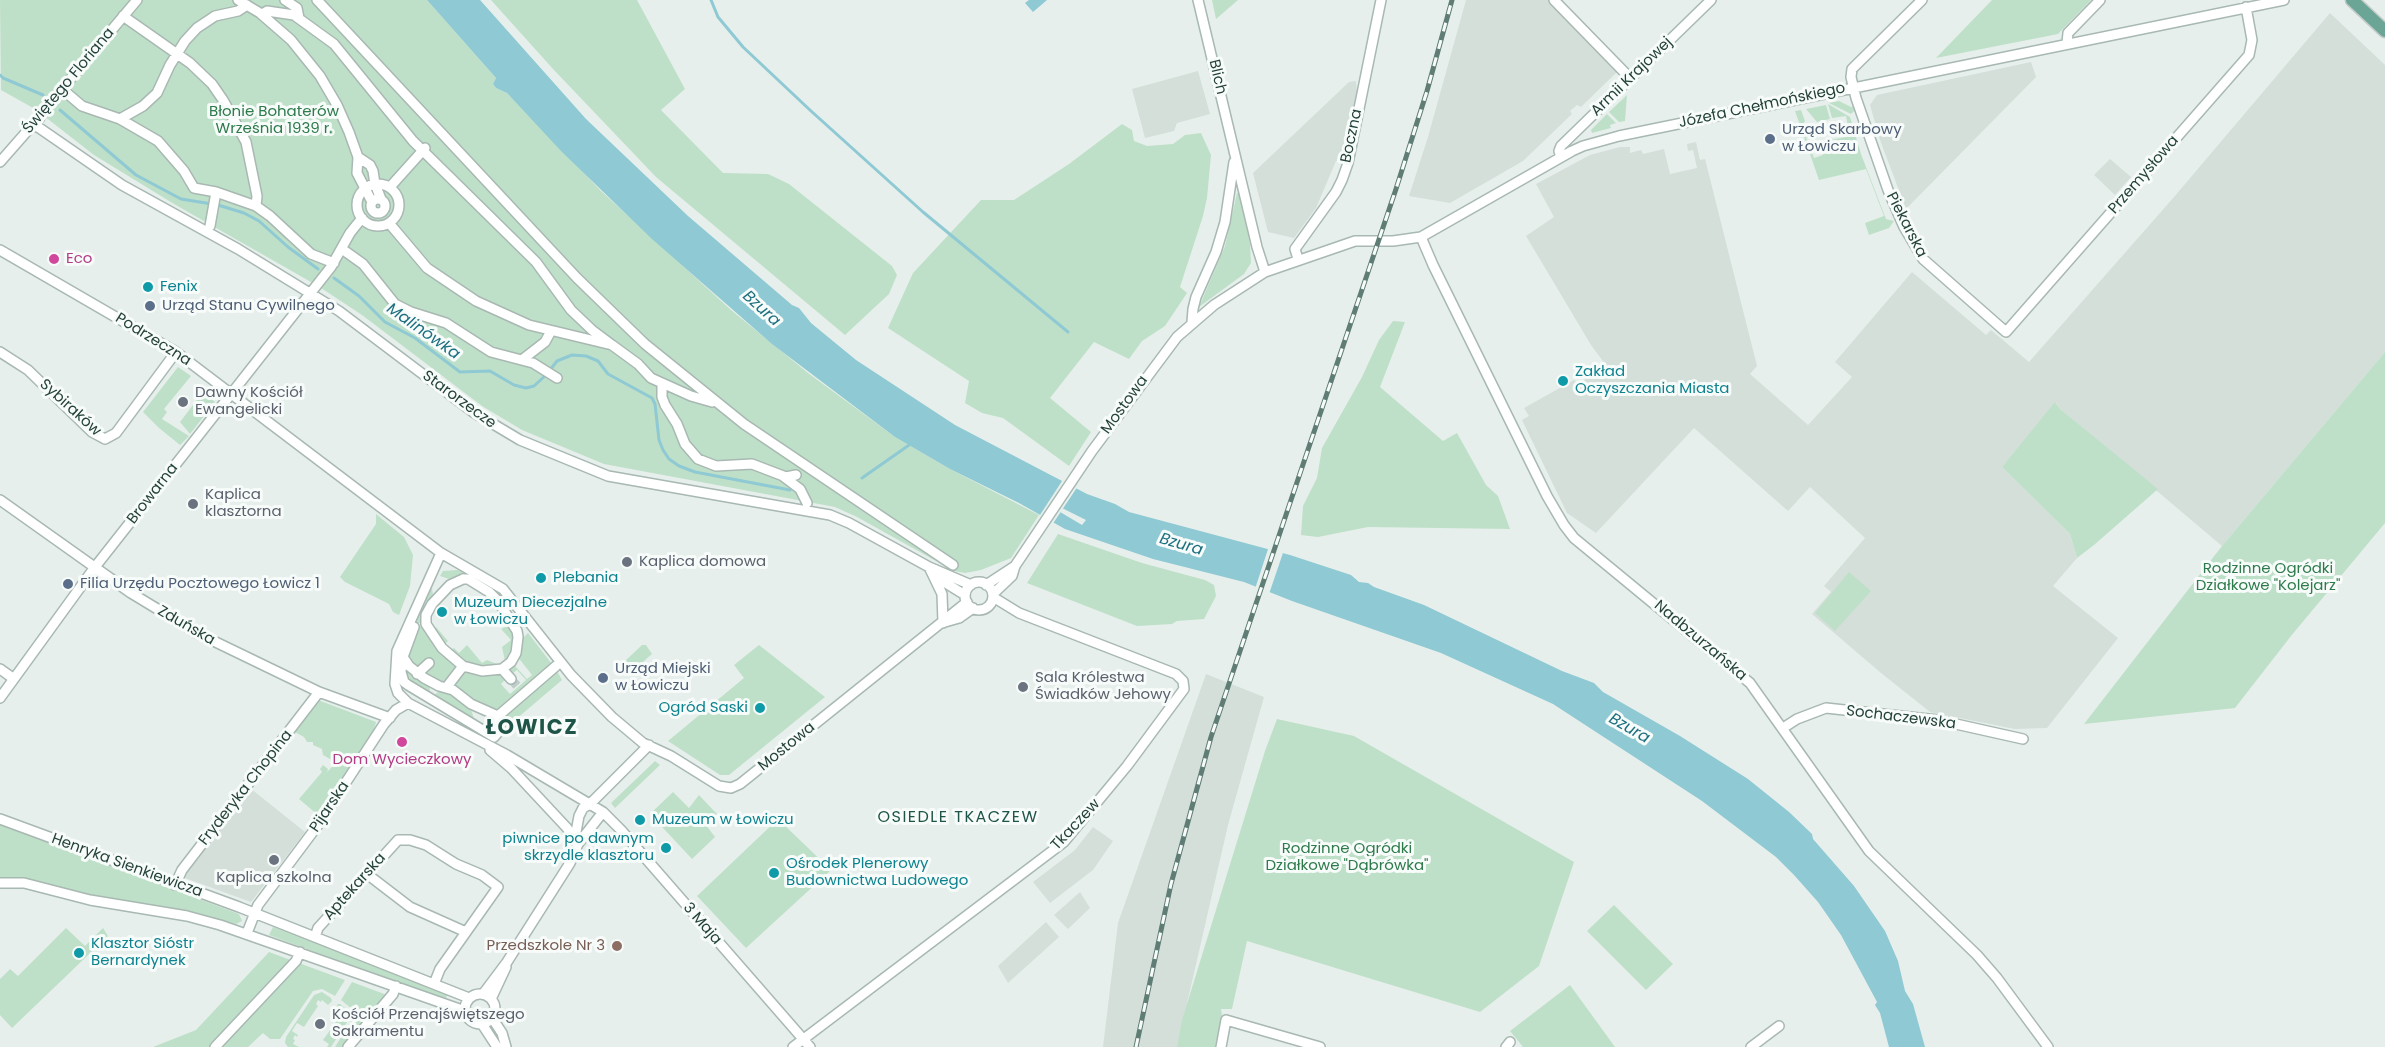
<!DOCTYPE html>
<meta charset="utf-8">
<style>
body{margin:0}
canvas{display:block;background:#e6efeb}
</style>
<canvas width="2385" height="1047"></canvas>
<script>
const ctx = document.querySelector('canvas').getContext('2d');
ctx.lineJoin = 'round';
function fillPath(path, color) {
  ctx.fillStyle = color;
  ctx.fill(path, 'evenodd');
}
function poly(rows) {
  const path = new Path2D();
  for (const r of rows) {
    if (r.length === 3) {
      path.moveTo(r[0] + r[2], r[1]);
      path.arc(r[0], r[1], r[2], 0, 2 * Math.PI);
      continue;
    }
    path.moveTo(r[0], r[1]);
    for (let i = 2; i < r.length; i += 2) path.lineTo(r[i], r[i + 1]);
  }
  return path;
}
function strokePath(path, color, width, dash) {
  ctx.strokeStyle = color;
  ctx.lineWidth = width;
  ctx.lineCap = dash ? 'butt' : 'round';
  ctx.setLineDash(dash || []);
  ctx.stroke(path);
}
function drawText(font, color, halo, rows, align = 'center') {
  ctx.font = font + ' Poppins,sans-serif';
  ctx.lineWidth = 6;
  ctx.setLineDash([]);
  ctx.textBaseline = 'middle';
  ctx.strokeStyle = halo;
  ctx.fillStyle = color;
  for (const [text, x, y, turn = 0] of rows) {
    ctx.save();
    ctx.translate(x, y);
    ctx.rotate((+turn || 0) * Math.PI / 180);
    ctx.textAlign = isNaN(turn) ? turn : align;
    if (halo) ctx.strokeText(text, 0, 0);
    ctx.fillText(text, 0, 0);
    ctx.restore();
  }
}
const built = poly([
 [1466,0,1548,0,1618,71,1581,107,1577,105,1570,111,1572,114,1523,161,1450,203,1409,196,1428,137],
 [2330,13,2385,65,2385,352,2222,546,2060,409,2056,403,2002,467,2070,534,2077,558,2053,586,2118,638,2047,728,2015,729,1930,712,1881,673,1812,614,1831,592,1824,586,1865,538,1810,487,1788,511,1694,428,1596,533,1567,513,1522,420,1529,416,1524,408,1574,380,1579,384,1605,364,1591,345,1526,236,1554,217,1536,184,1590,155,1620,147,1630,147,1630,153,1641,150,1643,154,1664,149,1670,174,1697,168,1693,150,1688,151,1687,144,1696,142,1700,160,1705,159,1757,366,1750,374,1808,425,1852,377,1835,362,1912,272,1986,335,1991,330,2029,362,2174,197],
 [2031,62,2036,77,1906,209,1880,140,1870,105,1877,95],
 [1198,71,1210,114,1177,123,1174,131,1145,138,1132,89],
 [1356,81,1357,93,1341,161,1336,161,1316,208,1294,238,1268,232,1253,173,1349,82],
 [2110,159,2131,177,2115,195,2094,175],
 [1206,674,1264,697,1228,825,1177,1047,1103,1047,1118,923],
 [250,788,305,832,251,902,182,877],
 [1093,827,1113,841,1093,870,1050,903,1033,882,1075,850],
 [1080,892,1090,908,1068,929,1054,915],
 [1046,922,1059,937,1008,983,998,966]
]);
const green = poly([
 [0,0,427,0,496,78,493,84,496,88,507,93,601,191,731,310,808,373,895,437,950,469,1039,515,1011,558,981,570,965,573,954,571,857,517,835,507,604,464,522,430,482,406,362,315,318,286,174,204,94,155,35,109,1,90],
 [491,0,637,0,685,89,661,110,723,173,768,174,789,184,892,266,897,275,889,294,845,335,656,177,553,69],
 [1212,0,1238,0,1216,19],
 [1992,0,2091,0,2058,34,1936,58],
 [1627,95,1625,121,1619,122,1609,112],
 [1839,101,1851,107,1854,106,1855,110,1851,114,1829,103],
 [1828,104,1850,117,1861,154,1886,219,1894,221,1889,228,1869,235,1865,223,1884,216,1866,169,1819,180,1795,111,1801,110,1805,121,1802,126,1814,158,1823,155,1821,142,1850,136,1846,116,1832,118],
 [1826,105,1830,119,1817,122,1806,109],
 [1607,114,1616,123,1610,125,1611,128,1592,133,1591,130],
 [1122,124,1132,130,1134,141,1147,146,1173,144,1185,135,1201,133,1211,155,1207,198,1203,216,1180,287,1187,293,1165,326,1142,341,1129,359,1094,342,1050,398,1091,432,1069,466,1003,418,982,413,965,403,969,381,888,328,913,273,981,200,1014,200,1069,164],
 [1237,193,1239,193,1250,244,1251,263,1244,274,1199,307,1225,246],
 [1393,321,1405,322,1380,387,1443,441,1457,433,1486,485,1498,496,1510,529,1368,527,1318,537,1301,535,1303,506,1317,478,1322,448,1362,377,1379,340],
 [2385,352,2385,523,2291,636,2235,708,2084,724,2222,546],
 [178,367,191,376,164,409,167,412,162,419,189,436,180,445,159,428,143,412],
 [206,388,214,393,210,398,215,402,190,434,180,422],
 [2055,402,2060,409,2158,489,2094,545,2077,558,2070,534,2002,467],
 [376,514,404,537,413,555,410,586,399,615,393,612,389,604,345,582,340,577,376,524],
 [1058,534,1142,563,1205,580,1214,585,1216,596,1204,619,1177,621,1172,624,1137,626,1027,583],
 [458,570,475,578,449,579,440,576,443,571],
 [1849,572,1871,591,1835,631,1815,613],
 [432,588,433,596,423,623,417,623,418,608],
 [423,626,458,666,445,681,437,682,418,671,408,658,418,630,417,627],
 [436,627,448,641,445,644,451,650,454,648,459,653,467,645,482,663,487,660,499,665,499,668,470,666,442,646,434,630],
 [505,627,510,627,515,634,512,657,505,661,502,647,511,640,501,629],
 [528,633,552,664,496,713,491,708,476,703,457,688,455,680,464,670,500,673,506,679,501,684,510,694,526,680,517,670,512,674,509,669,515,666,527,679,532,675,517,656,522,639],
 [642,645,646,645,652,654,636,668,631,670,624,662],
 [759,645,825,697,729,775,720,775,668,741,744,678,734,665],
 [404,665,429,685,430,690,428,695,411,686,402,669],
 [557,671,562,680,515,720,503,718],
 [444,691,462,700,472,712,474,720,431,698,438,692],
 [318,700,376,722,373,734,318,815,299,799,322,772,320,769,323,765,328,769,327,772,335,764,335,762,323,755,322,749,313,745,313,742,307,742,304,737,293,731],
 [1277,719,1354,736,1574,862,1539,966,1480,1012,1247,941,1232,1009,1221,1009,1222,1015,1215,1047,1177,1047,1182,1020,1265,751],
 [655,761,660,765,615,808,611,803],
 [673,792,689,808,699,795,717,814,706,825,715,837,692,859,650,814],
 [778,819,831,870,746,948,697,896],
 [0,825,239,914,242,921,236,924,190,911,98,897,18,877,0,877],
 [1614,905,1673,964,1646,990,1587,931],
 [273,927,448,993,445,1001,269,935],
 [66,928,85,946,103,928,108,936,12,1028,0,1015,0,979,10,969,18,976],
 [269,952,345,980,335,996,322,989,313,991,280,1039,270,1039,263,1033,248,1047,153,1047,196,1030],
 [352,982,387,995,342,1047,335,1047,353,1018,352,1009,341,1000],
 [1570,985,1615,1047,1523,1047,1510,1031],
 [322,992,331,998,332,1001,328,1005,322,1000,321,1002,318,1000,316,1004,318,1006,304,1027,297,1023,292,1031,298,1035,297,1037,295,1035,293,1039,295,1040,293,1044,299,1047,288,1047,285,1043,286,1037,314,995],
 [338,1004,340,1004,349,1011,349,1019,331,1047,327,1047,329,1044,323,1040,338,1019,340,1020,342,1016,340,1015,341,1013,335,1009]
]);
const water = poly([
 [427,0,480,0,586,119,688,216,792,305,799,308,811,323,856,360,955,425,1087,494,1115,504,1129,512,1290,555,1351,575,1359,582,1368,583,1374,587,1424,605,1562,671,1594,683,1603,692,1680,736,1748,779,1789,812,1812,834,1813,839,1854,886,1885,931,1898,961,1905,991,1913,1004,1925,1047,1889,1047,1880,1013,1875,1005,1877,1002,1841,935,1818,902,1794,875,1776,857,1702,801,1553,704,1441,653,1292,601,1244,582,1153,559,1065,529,1019,503,950,469,895,437,772,344,652,239,562,152,507,93,496,88,493,84,496,78],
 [1050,506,1062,508,1086,520,1082,525],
 [1029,0,1047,0,1033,12,1025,3]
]);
const pier = poly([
 [1064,478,1078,486,1052,525,1038,518],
 [1269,546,1284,550,1269,594,1255,589]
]);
const stream = poly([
 [711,0,718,17,743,47,811,111,923,212,1068,332],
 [0,75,3,78,43,95],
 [60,110,136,175,181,199,218,205,244,213,259,221,288,247,318,269],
 [334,278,359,296,385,322,415,338,460,372,490,371,514,385,526,388,534,386,546,375],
 [550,370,557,361,572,355,586,356,598,361,608,374,652,398,655,404,659,440,663,450,669,459,679,466,695,472,790,490],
 [862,478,912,443]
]);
const minorTunnel = poly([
 [511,679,518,687]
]);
const minor = poly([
 [238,0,260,13,291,40,320,76,337,105,349,132,358,157,357,173,372,202],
 [285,0,297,8,299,18],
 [317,0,577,278,645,344,744,424,953,565],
 [1198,0,1257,247,1265,272],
 [1554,0,1630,78],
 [1922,0,1852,69,1851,77,1856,98,1888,190,1904,227,1923,259,2006,332,2249,55,2252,40,2246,7],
 [262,14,267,11,294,15,334,44,413,141,536,262,571,310,592,330,612,345],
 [123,16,190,63,212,84,223,100,246,142,257,196,256,206],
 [2067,43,2068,33,2100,0],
 [62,89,82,106,120,119,143,106,157,93,170,65,185,41,197,28,215,16,238,11,247,5],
 [120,119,158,141,184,171,194,188,216,192,210,226],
 [35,125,122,185,238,249,339,311,473,412,520,440,608,476,830,515,849,523,929,567,971,585],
 [358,157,370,165,373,171,375,184,381,199],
 [1561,157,1559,151,1561,146,1711,0],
 [0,162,29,129,35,125,46,108,137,0],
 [378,205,21],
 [390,187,425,148],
 [216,192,256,206,270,216,311,254,334,263],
 [378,206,7],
 [389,223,427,268,476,301,529,325,612,345,638,364,651,378,691,396,712,402],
 [1421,237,1433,265,1547,496,1564,525,1574,538,1750,683,1869,851,1977,955,1997,978,2048,1047],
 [342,249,363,264,395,304,411,312,446,323,491,352,533,363,557,378],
 [0,250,176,352,441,553,503,589,571,675,612,717,643,743,671,756,719,786,731,788,740,784,967,602],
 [1298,259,1295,249,1336,192,1342,180,1348,163,1381,0],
 [1192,322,1193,309,1196,297,1216,252,1225,222,1234,162],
 [0,352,28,370,92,432,105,439,116,433,176,352],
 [523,359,545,342,551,331],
 [662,384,662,397,665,405,677,424,685,444,698,459,716,466,752,464,786,477,796,475],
 [784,477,800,489,807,503],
 [0,500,131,593,197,633,319,692,390,718],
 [441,553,397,651,395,684,398,693,408,703,507,755,603,812,621,830,810,1047],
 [929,567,942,594,943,623],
 [937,576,944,582,965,595],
 [463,579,468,579,489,592,498,601,517,631,518,637,516,653,511,662,502,669,482,671,463,666,442,648,426,624,426,615,432,604,450,585,463,579],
 [979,596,14],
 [986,585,1015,566],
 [993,594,1012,576,1015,566,1092,451,1177,337,1214,305,1265,272,1355,241,1393,241,1421,237,1572,151,1583,146,1619,136,2284,0],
 [945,622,959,618,973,608],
 [414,627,403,657,409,666,424,678,439,686,453,690,471,704,498,716,556,666],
 [403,657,401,672,404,682,408,685,494,737,500,730,498,716],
 [0,669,14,679],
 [502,669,511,679],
 [417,674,429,663],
 [446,688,463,666],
 [0,698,95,567,331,267,350,233,362,218],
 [1783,728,1797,719,1826,708,1938,720,2023,739],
 [490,750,511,768,567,828,578,844],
 [0,819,239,907,469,998],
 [578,842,576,832,579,816,583,808,590,804,649,745],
 [367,874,410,907,466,932],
 [0,883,24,883,90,900,187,916,220,925,465,1011],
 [175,885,182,870,319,692],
 [247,933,258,905,318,825,384,724,396,710,408,703],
 [315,937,318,928,398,840,410,840,426,845,456,864,482,875,498,887,440,969,434,984],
 [480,1009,15],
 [483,994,507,962,570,863,578,844,603,812],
 [491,999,506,967],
 [492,1018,502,1033,506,1047],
 [482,1024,497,1047],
 [215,1047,296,961,300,952],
 [348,1047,393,994,396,986],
 [793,1047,1064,842,1127,766,1184,689,1183,681,1176,674,1019,613,993,597],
 [1221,1047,1226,1020,1320,1047],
 [1506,1047,1510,1042],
 [1751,1047,1779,1026]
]);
const major = poly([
 [2352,0,2385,31]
]);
const rail = poly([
 [1136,1047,1171,884,1211,737,1396,189,1427,91,1452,0]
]);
const markers = [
 [1770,139,6,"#5c6f8a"],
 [54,259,6,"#d1479c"],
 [148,287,6,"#0f9aa8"],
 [150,306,6,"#5c6f8a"],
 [1563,381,6,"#0f9aa8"],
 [183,402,6,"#6b7280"],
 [193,504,6,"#6b7280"],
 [627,562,6,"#6b7280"],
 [541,578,6,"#0f9aa8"],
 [68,584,6,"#5c6f8a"],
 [442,612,6,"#0f9aa8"],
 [603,678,6,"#5c6f8a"],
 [1023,687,6,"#6b7280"],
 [760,708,6,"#0f9aa8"],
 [402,742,6,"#d1479c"],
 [640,820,6,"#0f9aa8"],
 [666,848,6,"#0f9aa8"],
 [274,860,6,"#6b7280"],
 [774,873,6,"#0f9aa8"],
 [617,946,6,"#8d6e63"],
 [79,953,6,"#0f9aa8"],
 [320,1024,6,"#6b7280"]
];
const streetNames = [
 ["Blich",1217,77,77],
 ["Armii Krajowej",1632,77,-44],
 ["Świętego Floriana",69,81,-50],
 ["Józefa Chełmońskiego",1762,106,-12],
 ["Boczna",1352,136,-78],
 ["Przemysłowa",2144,175,-49],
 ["Piekarska",1906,225,63],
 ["Podrzeczna",153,340,32],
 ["Starorzecze",459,400,36],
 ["Mostowa",1125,405,-54],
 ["Sybiraków",70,408,42],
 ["Browarna",153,494,-52],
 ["Zduńska",186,626,30],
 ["Nadbzurzańska",1700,641,40],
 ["Sochaczewska",1901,718,7],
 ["Mostowa",787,747,-39],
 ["Fryderyka Chopina",246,788,-52],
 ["Pijarska",330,807,-56],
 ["Tkaczew",1076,825,-47],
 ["Henryka Sienkiewicza",127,866,20],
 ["Aptekarska",355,887,-48],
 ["3 Maja",702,924,49]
];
const parkNames = [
 ["Błonie Bohaterów",274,112],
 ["Września 1939 r.",274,129],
 ["Rodzinne Ogródki",2268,569],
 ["Działkowe \"Kolejarz\"",2268,586],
 ["Rodzinne Ogródki",1347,849],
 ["Działkowe \"Dąbrówka\"",1347,866]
];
const serviceNames = [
 ["Urząd Skarbowy",1782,130],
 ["w Łowiczu",1782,147],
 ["Urząd Stanu Cywilnego",162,306],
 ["Filia Urzędu Pocztowego Łowicz 1",80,584],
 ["Urząd Miejski",615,669],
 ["w Łowiczu",615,686]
];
const hotelNames = [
 ["Eco",66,259],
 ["Dom Wycieczkowy",402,760,"center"]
];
const cultureNames = [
 ["Fenix",160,287],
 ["Zakład",1575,372],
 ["Oczyszczania Miasta",1575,389],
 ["Plebania",553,578],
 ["Muzeum Diecezjalne",454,603],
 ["w Łowiczu",454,620],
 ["Ogród Saski",748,708,"right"],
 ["Muzeum w Łowiczu",652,820],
 ["piwnice po dawnym",654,839,"right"],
 ["skrzydle klasztoru",654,856,"right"],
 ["Ośrodek Plenerowy",786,864],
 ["Budownictwa Ludowego",786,881],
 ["Klasztor Sióstr",91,944],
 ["Bernardynek",91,961]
];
const worshipNames = [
 ["Dawny Kościół",195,393],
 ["Ewangelicki",195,410],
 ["Kaplica",205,495],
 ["klasztorna",205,512],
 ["Kaplica domowa",639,562],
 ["Sala Królestwa",1035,678],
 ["Świadków Jehowy",1035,695],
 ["Kaplica szkolna",274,878,"center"],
 ["Kościół Przenajświętszego",332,1015],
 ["Sakramentu",332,1032]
];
const educationNames = [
 ["Przedszkole Nr 3",605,946]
];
const waterNames = [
 ["Bzura",761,309,42],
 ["Malinówka",423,332,35],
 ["Bzura",1181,545,16],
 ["Bzura",1629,729,30]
];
const neighbourhoodNames = [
 ["OSIEDLE TKACZEW",958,818]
];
const districtNames = [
 ["ŁOWICZ",532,729]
];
fillPath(built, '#d4dfda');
fillPath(green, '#bfe0c8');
fillPath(water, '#8ec9d4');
fillPath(pier, '#e6efeb');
strokePath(stream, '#8ec9d4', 3);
strokePath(minorTunnel, '#bfccc8', 9, [9, 4.5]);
strokePath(minor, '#a8b8b2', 12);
strokePath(major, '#c2cac8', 15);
strokePath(minor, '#fff', 9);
strokePath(major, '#6aa596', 12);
strokePath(rail, '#5f7d75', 5);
strokePath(rail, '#f7fbf9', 3, [9]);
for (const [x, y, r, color] of markers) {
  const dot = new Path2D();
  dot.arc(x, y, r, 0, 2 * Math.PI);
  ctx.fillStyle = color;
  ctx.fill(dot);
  strokePath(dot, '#f7fbf9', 2);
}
drawText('15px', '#24423a', '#f7fbf9', streetNames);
drawText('15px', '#2d7a4b', '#f7fbf9', parkNames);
drawText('15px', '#4e5e75', '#f7fbf9', serviceNames, 'left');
drawText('15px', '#b23c85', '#f7fbf9', hotelNames, 'left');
drawText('15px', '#0d838f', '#f7fbf9', cultureNames, 'left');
drawText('15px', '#5b616d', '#f7fbf9', worshipNames, 'left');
drawText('15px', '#785e54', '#f7fbf9', educationNames, 'right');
drawText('italic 16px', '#1c6f80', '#f7fbf9', waterNames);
ctx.letterSpacing = '1.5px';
drawText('16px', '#1f5548', '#f7fbf9', neighbourhoodNames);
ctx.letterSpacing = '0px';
ctx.letterSpacing = '1.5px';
drawText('bold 21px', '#1f5548', '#f7fbf9', districtNames);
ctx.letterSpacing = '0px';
</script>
